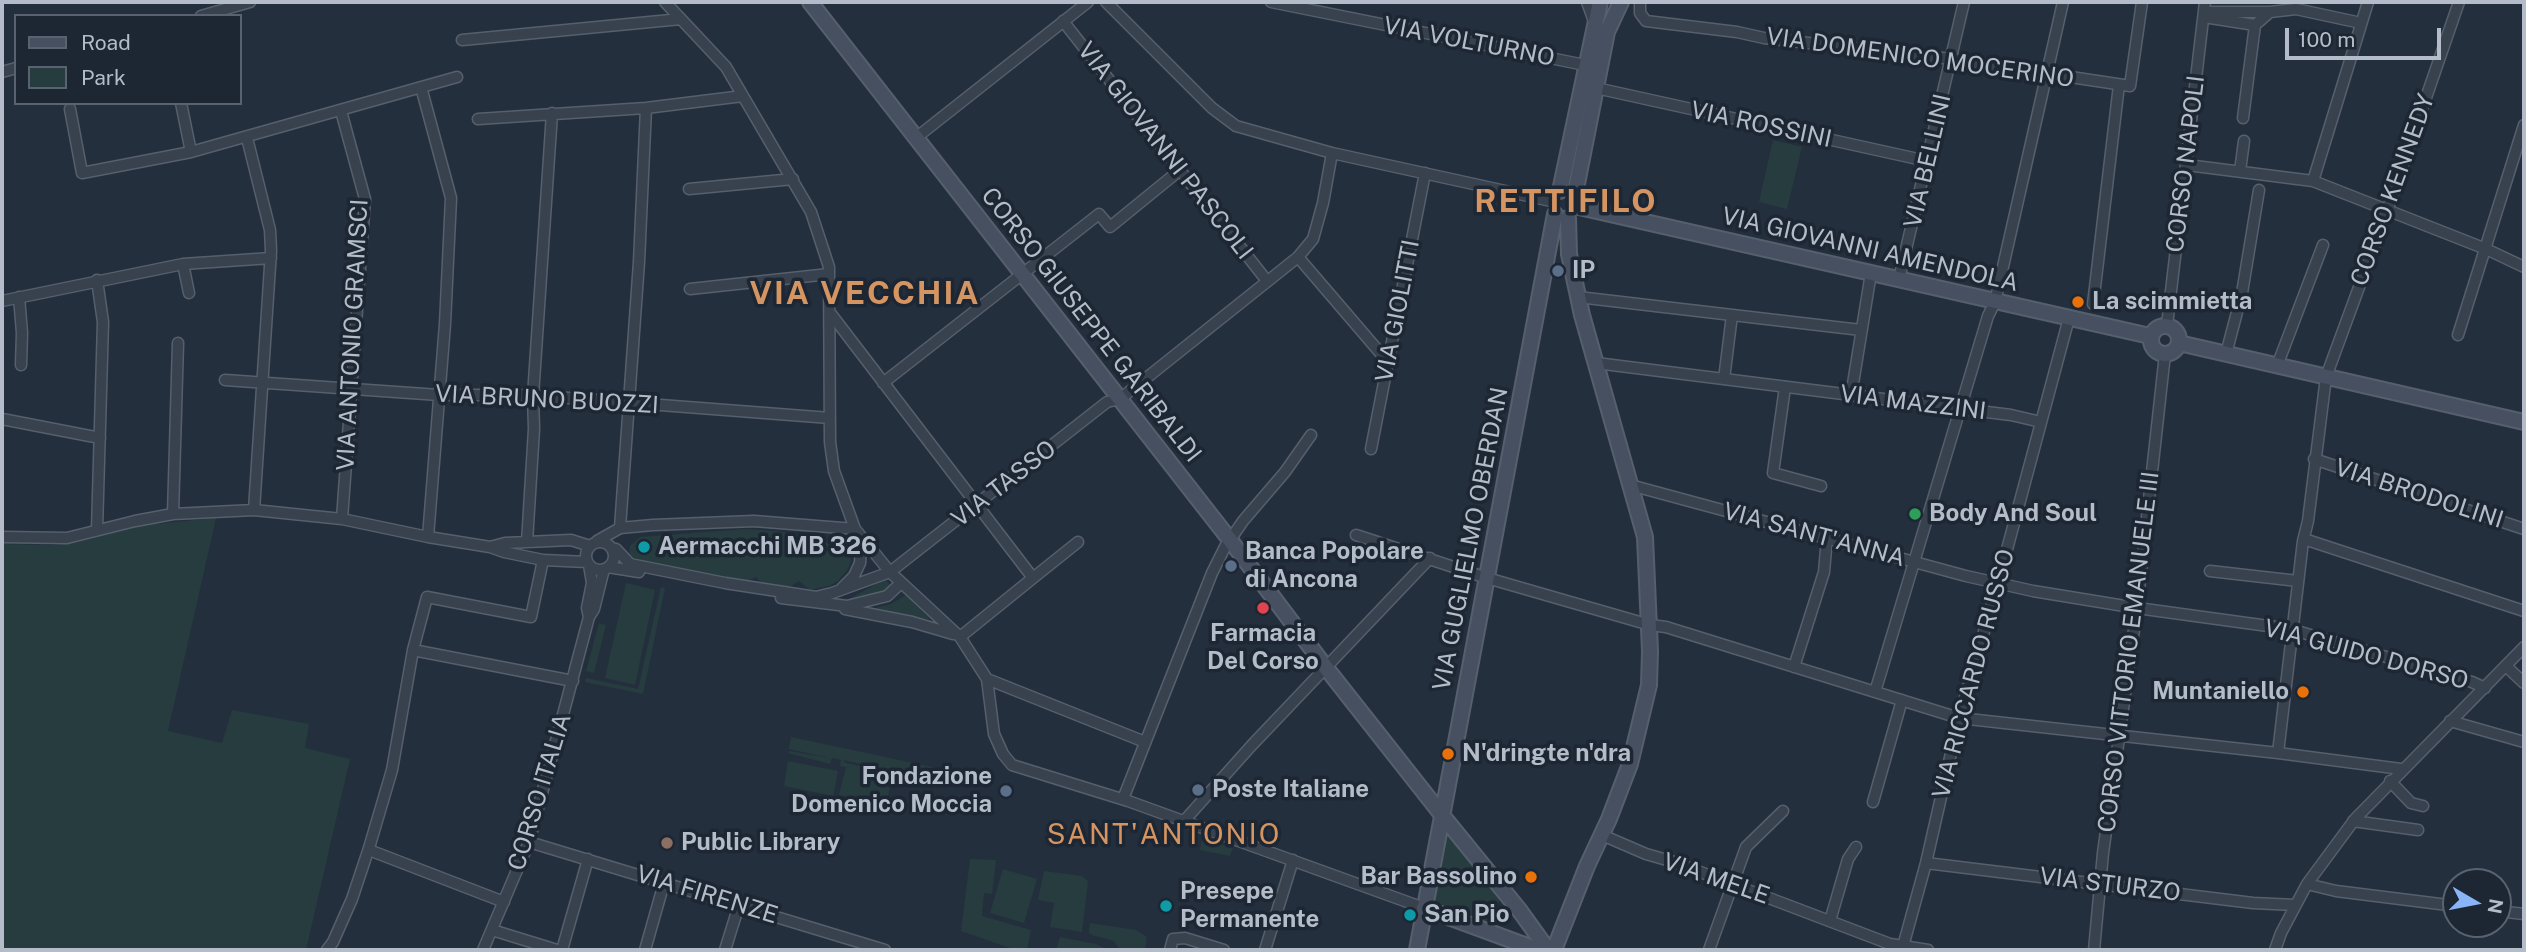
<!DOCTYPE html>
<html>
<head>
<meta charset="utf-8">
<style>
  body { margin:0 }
  #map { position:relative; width:2526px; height:952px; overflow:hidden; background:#242f3e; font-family:"Public Sans",sans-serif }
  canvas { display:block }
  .frame { position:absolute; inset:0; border:4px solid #b4bcc9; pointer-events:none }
  .legend { position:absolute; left:14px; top:14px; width:228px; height:91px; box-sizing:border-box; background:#1d2633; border:2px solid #59626f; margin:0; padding:9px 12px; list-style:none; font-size:21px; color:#b4bcc9 }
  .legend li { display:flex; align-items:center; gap:14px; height:35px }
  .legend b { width:35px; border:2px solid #59626f }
  .north { position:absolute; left:2442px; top:868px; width:70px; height:70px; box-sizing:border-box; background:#1d2633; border:2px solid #59626f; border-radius:50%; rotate:100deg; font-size:19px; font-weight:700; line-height:28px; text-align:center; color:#b4bcc9 }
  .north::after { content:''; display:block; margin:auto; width:24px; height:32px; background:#8ab4f8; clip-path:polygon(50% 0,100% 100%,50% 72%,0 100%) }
  .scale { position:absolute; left:2285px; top:28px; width:156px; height:32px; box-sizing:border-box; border:4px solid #b4bcc9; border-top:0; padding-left:9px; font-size:21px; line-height:24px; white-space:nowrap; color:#b4bcc9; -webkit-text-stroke:5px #1d2633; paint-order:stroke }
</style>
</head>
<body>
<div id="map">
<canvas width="2526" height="952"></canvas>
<div class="frame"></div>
<ul class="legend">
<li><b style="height:9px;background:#465061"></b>Road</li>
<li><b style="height:19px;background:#263c3f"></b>Park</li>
</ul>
<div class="north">N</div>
<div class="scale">100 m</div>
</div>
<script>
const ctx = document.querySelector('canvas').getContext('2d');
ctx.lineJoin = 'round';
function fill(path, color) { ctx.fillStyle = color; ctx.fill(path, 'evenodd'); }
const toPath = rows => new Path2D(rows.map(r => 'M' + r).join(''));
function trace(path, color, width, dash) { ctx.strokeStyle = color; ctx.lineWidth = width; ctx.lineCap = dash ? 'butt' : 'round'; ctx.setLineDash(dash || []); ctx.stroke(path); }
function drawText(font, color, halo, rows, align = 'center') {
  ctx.font = font + ' "Public Sans",sans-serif'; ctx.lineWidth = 7; ctx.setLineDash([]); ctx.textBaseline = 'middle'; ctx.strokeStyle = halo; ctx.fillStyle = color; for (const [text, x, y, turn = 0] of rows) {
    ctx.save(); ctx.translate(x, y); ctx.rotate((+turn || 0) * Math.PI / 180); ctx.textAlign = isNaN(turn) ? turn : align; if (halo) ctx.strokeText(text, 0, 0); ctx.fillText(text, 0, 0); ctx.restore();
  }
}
fill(toPath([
  [1773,140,1802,147,1787,209,1759,202],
  [216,518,168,731,222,743,232,710,309,724,305,748,350,759,306,950,2,950,2,544,53,545,78,542,136,526],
  [746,529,776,531,851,544,851,560,848,569,838,581,829,586,810,590,799,581,788,588,763,584,756,577,745,582,632,558,629,554,630,546,640,537],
  [885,579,890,585,888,590,851,601,849,599],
  [626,583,655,590,635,685,605,678],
  [661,587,665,588,643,694,585,682,586,678,638,689],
  [906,595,931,620,875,608,891,604],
  [599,623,606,625,594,673,586,671],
  [791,737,956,772,953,784,843,760,846,763,904,776,904,778,840,766,841,760,832,758,830,764,788,753,789,751,830,758,789,749],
  [788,761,838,771,833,796,784,786],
  [846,767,892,777,886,805,839,795],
  [1443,829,1501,896,1488,926,1430,904],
  [1202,838,1233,848,1230,856,1200,850],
  [970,859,996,860,992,894,984,893,982,916,1031,930,1027,950,1016,950,961,931],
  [1003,869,1037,879,1024,923,990,913],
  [1044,871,1082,876,1088,881,1082,932,1050,927,1054,903,1038,900],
  [1090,923,1136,930,1147,937,1145,950,1120,950,1114,941,1092,935,1089,933],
  [1060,937,1096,944,1109,950,1056,950]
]), '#263c3f');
const street = toPath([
  [665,2,726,67,811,212,829,267,830,442,834,471,855,529,890,572,960,637,987,679,994,734,1003,754,1012,765,1128,801,1424,908],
  [1106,2,1212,108,1236,126,1332,153,1551,201],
  [1271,2,1585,65],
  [1587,2,1595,24],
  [1640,2,1640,13,1646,21,1737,32,1764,38,1952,59,2130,86,2142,2],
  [2204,12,2270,12,2296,9,2361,23],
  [201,16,250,2],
  [2204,17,2255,25,2270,12],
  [1063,21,1267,281],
  [462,40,681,19],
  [2,72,16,68],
  [421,87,451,198,445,324,428,537],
  [1596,88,1927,161],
  [181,103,191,152],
  [70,109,82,173,191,152,457,77],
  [341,111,365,199,342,519],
  [2243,118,2255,25],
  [478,119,646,108,743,96],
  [917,137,1088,2],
  [247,138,270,230,271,251,254,510],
  [2187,165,2313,181,2486,249,2524,267],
  [2240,171,2244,141],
  [2313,181,2368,2],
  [689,189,793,179],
  [1298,257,1388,362],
  [183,264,189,293],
  [1899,279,1964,2],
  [97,280,103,322,97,530],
  [690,289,829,274],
  [19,297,22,333,21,365],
  [1578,297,1861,330],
  [2,301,183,264,271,258],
  [2093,304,2119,85],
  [831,314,1033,578,960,637],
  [2167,325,2205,2],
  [2458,335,2524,125],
  [2226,354,2242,293,2259,190],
  [1596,363,2011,415,2041,422],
  [2277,366,2323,245],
  [1724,379,1732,315],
  [225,380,439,395,530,395,830,418],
  [883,383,1099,214,1110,227,1180,170],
  [1785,387,1773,473,1821,486],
  [1851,396,1871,273],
  [2,419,100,438],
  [1371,449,1425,173],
  [2314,459,2524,529],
  [1630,485,1966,576,2033,591,2137,608,2290,629,2472,682,2485,688],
  [173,514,178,343],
  [620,528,639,262,646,108],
  [1356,535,1487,578,1650,625,1666,627,1959,718,2278,753,2401,769],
  [2,537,67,538,135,521,173,514,254,510,342,519,428,537,490,547,504,552,543,560,587,562],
  [2304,539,2524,611],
  [1230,540,1243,521,1285,472,1311,435],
  [597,541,620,528,653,525,754,521,855,529,861,548,860,563,854,576,842,588],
  '586 556a14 14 0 1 1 28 0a14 14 0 1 1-28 0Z',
  [527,542,534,429,533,396,552,113],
  [490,547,505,543,571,540,590,546],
  [612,548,616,549,630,564,725,583,816,597,828,594],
  [608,567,639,572],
  [2210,571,2298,581],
  [1033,578,1078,542],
  [824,596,890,572,1107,402,1120,399,1298,257,1313,239,1323,203,1332,153],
  [781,598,847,606,887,596,901,583],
  [845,609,912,622,953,634],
  [589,617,587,608,592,583,589,565],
  [413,650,573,681],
  [1794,667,1824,572,1827,538],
  [2507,667,2524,683],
  [987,679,1145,742],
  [1875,692,1988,316,1995,302,2063,2],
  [2450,721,2524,742],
  [2278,753,2303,541,2308,521,2326,377,2387,211,2459,2],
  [2390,781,2411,803,2423,806],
  [1123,799,1212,573,1229,539],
  [1873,802,1902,700],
  [1184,821,1252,745,1430,558],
  [2353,821,2418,830],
  [1602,835,1646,854,1674,862,1890,944,1928,950],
  [529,842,885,950],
  [369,850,504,902],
  [1926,863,2253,903,2295,905],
  [2307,884,2336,891,2456,906],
  [2498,911,2524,914],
  [1830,921,1848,859,1856,847],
  [492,930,557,950],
  [327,950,333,942,352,899,369,848,392,770,413,650,427,597,531,617,543,560],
  [483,950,529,842,589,617,594,609,604,569],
  [562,950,588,859],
  [645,950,664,883],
  [725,950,739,905],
  [1170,950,1173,939,1185,938,1224,950],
  [1265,950,1293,860],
  [1709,950,1746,847,1783,811],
  [1902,950,1926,863,1959,718,1998,583,2069,318],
  [2094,950,2103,853,2137,608,2165,354],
  [2275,950,2281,933,2307,884,2355,819,2524,647]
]);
const secondary = toPath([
  [810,2,1230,540,1327,669,1442,815,1520,911,1548,950],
  [1560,191,1600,2],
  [1575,194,1607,32,1621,2],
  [1579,207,2150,336],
  '2151 340a14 14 0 1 1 28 0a14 14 0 1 1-28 0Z',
  [2179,343,2524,422],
  [1424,908,1538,950],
  [1417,950,1555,214],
  [1554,950,1587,866,1609,819,1630,764,1649,685,1650,651,1645,537,1582,315,1569,254,1568,218]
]);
trace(street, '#565f6c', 13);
trace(secondary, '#565f6c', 18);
trace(street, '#38414e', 10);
trace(secondary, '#465061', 14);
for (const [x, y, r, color] of [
  [1558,271,7,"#5c6f8a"],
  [2078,302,7,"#e8710a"],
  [1915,514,7,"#2e9e5b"],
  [644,547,7,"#0f9aa8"],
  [1231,566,7,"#5c6f8a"],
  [1263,608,7,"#e0444e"],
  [2303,692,7,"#e8710a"],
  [1448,754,7,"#e8710a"],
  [1198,790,7,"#5c6f8a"],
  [1006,791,7,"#5c6f8a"],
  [667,843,7,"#8d6e63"],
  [1531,877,7,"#e8710a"],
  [1166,906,7,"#0f9aa8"],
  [1410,915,7,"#0f9aa8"]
]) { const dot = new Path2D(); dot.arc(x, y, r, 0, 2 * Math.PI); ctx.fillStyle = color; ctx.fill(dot); trace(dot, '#1d2633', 2.5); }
drawText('24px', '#b4bcc9', '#1d2633', [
  ["VIA VOLTURNO",1469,42,11],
  ["VIA DOMENICO MOCERINO",1920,58,8],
  ["VIA ROSSINI",1761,125,12],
  ["VIA GIOVANNI PASCOLI",1165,151,52],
  ["VIA BELLINI",1928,161,-77],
  ["CORSO NAPOLI",2186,164,-83],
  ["CORSO KENNEDY",2393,190,-70],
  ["VIA GIOVANNI AMENDOLA",1870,250,13],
  ["VIA GIOLITTI",1398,311,-79],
  ["CORSO GIUSEPPE GARIBALDI",1091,325,52],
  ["VIA ANTONIO GRAMSCI",353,335,-87],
  ["VIA BRUNO BUOZZI",547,400,3],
  ["VIA MAZZINI",1913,403,7],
  ["VIA TASSO",1004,484,-38],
  ["VIA BRODOLINI",2419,494,18],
  ["VIA SANT'ANNA",1814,535,15],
  ["VIA GUGLIELMO OBERDAN",1471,539,-79],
  ["CORSO VITTORIO EMANUELE III",2129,652,-83],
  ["VIA GUIDO DORSO",2366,655,15],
  ["VIA RICCARDO RUSSO",1974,674,-75],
  ["CORSO ITALIA",540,792,-73],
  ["VIA MELE",1716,879,19],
  ["VIA STURZO",2110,885,7],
  ["VIA FIRENZE",707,895,17]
]);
drawText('bold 24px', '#b4bcc9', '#1d2633', [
  ["IP",1572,271],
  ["La scimmietta",2092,302],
  ["Body And Soul",1929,514],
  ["Aermacchi MB 326",658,547],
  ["Banca Popolare",1245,552],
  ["di Ancona",1245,580],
  ["Farmacia",1263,634,"center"],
  ["Del Corso",1263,662,"center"],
  ["Muntaniello",2289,692,"right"],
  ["N'dringte n'dra",1462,754],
  ["Fondazione",992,777,"right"],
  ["Domenico Moccia",992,805,"right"],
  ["Poste Italiane",1212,790],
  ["Public Library",681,843],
  ["Bar Bassolino",1517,877,"right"],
  ["Presepe",1180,892],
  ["Permanente",1180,920],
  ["San Pio",1424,915]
], 'left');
ctx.letterSpacing = '2px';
drawText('28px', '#d59563', '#1d2633', [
  ["SANT'ANTONIO",1164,835]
]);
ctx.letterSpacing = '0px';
ctx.letterSpacing = '2px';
drawText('bold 32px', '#d59563', '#1d2633', [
  ["RETTIFILO",1566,202],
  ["VIA VECCHIA",865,294]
]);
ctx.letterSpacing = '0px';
</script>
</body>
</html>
